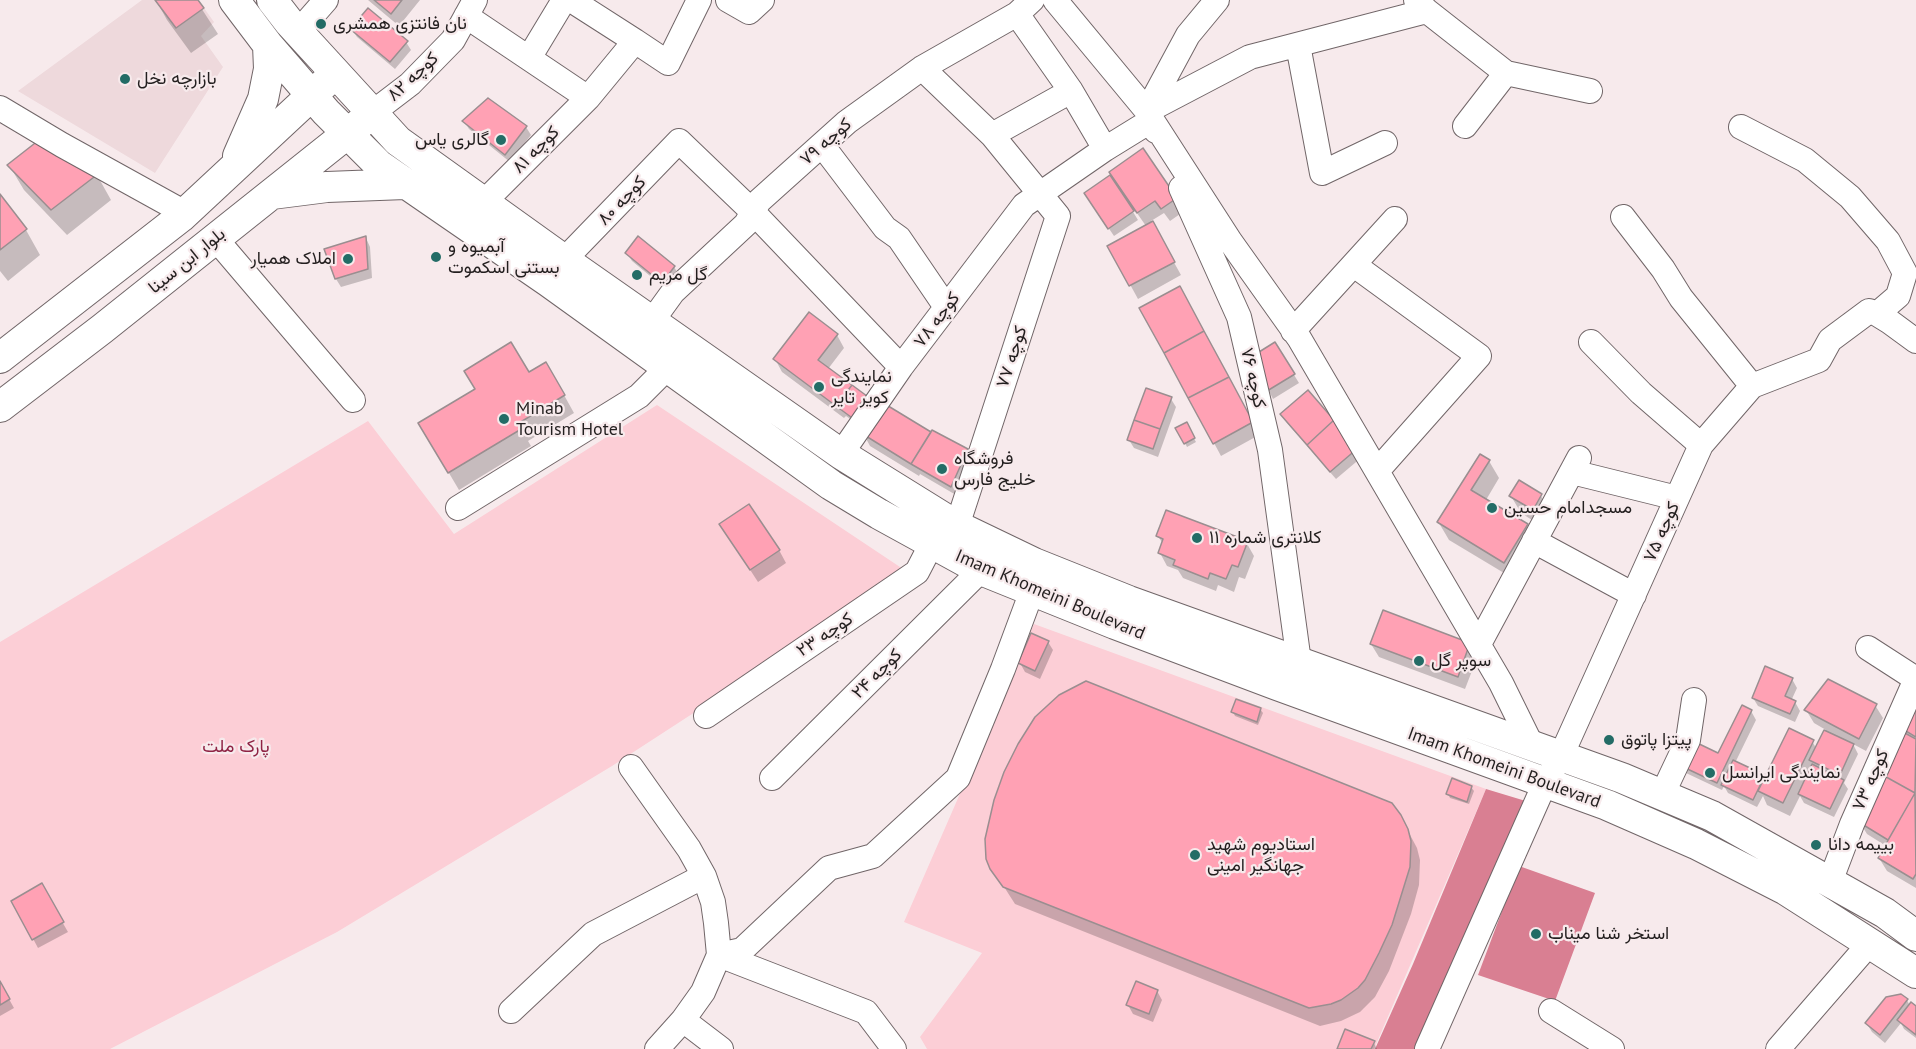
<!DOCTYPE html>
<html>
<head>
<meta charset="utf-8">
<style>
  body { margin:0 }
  canvas { display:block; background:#f7eaec }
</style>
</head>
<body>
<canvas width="1916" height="1049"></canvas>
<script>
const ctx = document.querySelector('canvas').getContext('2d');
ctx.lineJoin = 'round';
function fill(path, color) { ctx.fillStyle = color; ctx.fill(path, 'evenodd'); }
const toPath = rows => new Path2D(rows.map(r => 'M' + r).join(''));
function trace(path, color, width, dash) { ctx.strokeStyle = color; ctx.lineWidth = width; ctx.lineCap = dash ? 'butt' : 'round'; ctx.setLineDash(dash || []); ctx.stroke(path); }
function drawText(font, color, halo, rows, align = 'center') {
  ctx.font = font + ' "PT Sans",Vazirmatn,sans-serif'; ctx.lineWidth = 4.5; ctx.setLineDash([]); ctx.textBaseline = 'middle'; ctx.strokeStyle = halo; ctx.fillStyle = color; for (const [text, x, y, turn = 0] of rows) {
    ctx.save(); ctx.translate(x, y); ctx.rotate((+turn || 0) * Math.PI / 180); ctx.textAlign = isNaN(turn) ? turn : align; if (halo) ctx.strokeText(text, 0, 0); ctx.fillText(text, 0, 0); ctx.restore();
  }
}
fill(toPath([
  [142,0,155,0,176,28,204,8,214,22,201,36,223,67,155,173,18,91]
]), '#eed9dc');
fill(toPath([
  [657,405,909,573,612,766,337,932,110,1049,0,1049,0,642,368,421,454,534],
  [1034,624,1486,789,1374,1049,927,1049,920,1037,982,953,904,922]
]), '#fcced6');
fill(toPath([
  [1486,789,1529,802,1421,1049,1375,1049,1413,964],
  [1519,866,1595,893,1555,1001,1478,975]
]), '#d97f92');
fill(toPath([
  [156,0,196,0,218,34,191,53,167,20],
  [368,0,420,0,399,26],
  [352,29,406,42,411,50,395,69,357,37],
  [464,121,526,127,531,135,510,162,469,129],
  [1143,150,1183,212,1170,221,1164,213,1151,221,1181,275,1138,299,1109,246,1146,226,1132,206,1130,207,1138,220,1114,236,1091,202,1121,189,1111,172],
  [9,165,97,175,111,200,67,235,24,190],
  [0,197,26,230,40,255,8,281,0,271],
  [366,238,370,247,372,278,341,287,336,279,326,250],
  [627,253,674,267,679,275,667,290,632,261],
  [1179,288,1259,435,1221,456,1214,443],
  [837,335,844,348,828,369,861,427,846,416,844,418,782,372,775,359],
  [1275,344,1299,383,1273,399,1269,391,1261,353],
  [528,374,564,395,574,413,528,441,531,446,459,490,420,424],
  [1171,399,1176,407,1158,457,1134,448,1129,440],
  [1282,415,1362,457,1336,479,1287,423],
  [1186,424,1196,442,1187,447,1178,429],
  [863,433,967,451,972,459,956,495,920,474,919,476,870,446],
  [1489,461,1499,478,1486,500,1527,526,1537,543,1514,579,1449,540,1439,523],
  [1520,482,1541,496,1551,513,1543,527,1521,513,1511,496],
  [721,525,779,550,786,563,758,582],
  [1158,536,1246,542,1254,556,1245,579,1239,577,1234,592,1218,585,1216,591,1183,578,1178,570,1167,566,1160,553,1163,544],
  [1048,642,1053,650,1040,679,1025,672,1020,663],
  [1371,644,1469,645,1477,658,1465,689,1379,657],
  [1792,679,1797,688,1791,701,1795,702,1800,711,1795,722,1758,706,1753,698],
  [1875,705,1883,718,1866,751,1853,744,1858,754,1844,783,1848,789,1834,817,1804,803,1800,796,1790,816,1767,805,1763,796,1757,807,1728,793,1724,786,1722,790,1686,773,1681,765,1719,755,1751,711,1756,720,1735,763,1764,777,1765,780,1812,741,1816,748,1826,730,1814,723,1806,710],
  [1916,706,1916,888,1887,871,1879,858,1886,846,1867,834,1859,821,1907,736,1903,728],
  [1260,709,1263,713,1258,725,1235,716,1233,712],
  [1471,787,1474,791,1469,804,1450,798,1448,794],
  [1400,816,1417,848,1420,860,1419,885,1411,914,1389,971,1375,997,1360,1012,1341,1021,1320,1026,1015,904,992,868],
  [41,885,68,932,38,948,13,901],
  [0,983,14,1008,0,1016],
  [1157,991,1162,1000,1153,1022,1133,1014,1128,1005],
  [1901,995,1907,1000,1910,1006,1916,1008,1916,1038,1904,1029,1901,1023,1885,1043,1872,1032,1867,1024],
  [1374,1043,1377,1049,1338,1049]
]), '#0003');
const building = toPath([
  [155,0,198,0,204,8,176,28,155,0],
  [374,0,402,0,391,14,374,0],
  [368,8,408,41,390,62,350,29,368,8],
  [488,98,527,126,505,155,462,121,488,98],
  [39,140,98,174,51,210,7,165,39,140],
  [1143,148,1177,198,1161,209,1155,201,1137,213,1109,172,1143,148],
  [1110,175,1134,211,1108,229,1084,193,1110,175],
  [0,194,27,229,0,250,0,194],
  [1153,221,1175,262,1129,286,1107,246,1153,221],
  [366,236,368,269,335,279,324,249,366,236],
  [638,236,675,266,662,283,625,253,638,236],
  [1180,286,1204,331,1164,353,1139,308,1180,286],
  [809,312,838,334,818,360,852,385,836,406,773,359,809,312],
  [1204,331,1229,377,1188,398,1164,353,1204,331],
  [511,342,529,372,546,362,565,395,519,423,523,428,448,473,418,423,475,389,464,371,511,342],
  [1275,342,1295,374,1267,391,1259,352,1275,342],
  [1229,377,1253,422,1213,444,1188,398,1229,377],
  [852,385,871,399,855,420,836,406,852,385],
  [1146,388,1172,397,1160,429,1134,420,1146,388],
  [1308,390,1334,420,1307,445,1280,414,1308,390],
  [880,401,931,432,911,464,861,433,880,401],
  [1134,420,1160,429,1153,449,1127,440,1134,420],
  [1334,420,1358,448,1330,472,1307,445,1334,420],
  [1187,422,1195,438,1184,444,1175,428,1187,422],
  [932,430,968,449,951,487,911,464,932,430],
  [1480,454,1490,460,1471,490,1528,524,1504,563,1437,522,1480,454],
  [1519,480,1542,494,1533,510,1509,496,1519,480],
  [749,504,780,550,750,570,719,524,749,504],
  [1166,510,1248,541,1238,567,1232,565,1226,579,1210,573,1208,579,1173,565,1175,560,1158,553,1163,539,1156,536,1166,510],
  [1383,610,1470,643,1458,677,1370,644,1383,610],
  [1031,633,1049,641,1035,671,1018,663,1031,633],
  [1765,666,1793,678,1785,696,1796,701,1790,714,1752,698,1765,666],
  [1828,679,1877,704,1859,739,1804,710,1828,679],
  [1086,681,1392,803,1401,815,1408,829,1411,841,1410,867,1392,925,1379,953,1365,980,1358,988,1341,1000,1331,1004,1309,1008,1003,887,990,869,986,859,985,839,994,800,1004,772,1018,744,1035,717,1059,695,1086,681],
  [1236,699,1261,708,1257,722,1231,712,1236,699],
  [1916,703,1916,737,1901,728,1916,703],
  [1742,705,1752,710,1717,783,1679,765,1691,740,1718,753,1742,705],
  [1789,728,1814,740,1783,803,1758,791,1789,728],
  [1824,730,1854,744,1840,775,1809,760,1824,730],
  [1903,732,1916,739,1915,793,1879,773,1903,732],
  [1733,760,1765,775,1753,800,1721,785,1733,760],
  [1812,764,1844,780,1830,809,1798,794,1812,764],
  [1879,773,1915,793,1888,840,1857,821,1879,773],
  [1452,778,1472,786,1467,802,1446,794,1452,778],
  [1915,793,1916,874,1913,879,1878,858,1915,793],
  [42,883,64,922,32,940,11,901,42,883],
  [0,981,10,999,0,1005,0,981],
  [1136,981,1158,990,1149,1014,1126,1005,1136,981],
  [1901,994,1908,999,1880,1035,1865,1023,1886,997,1901,994],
  [1911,1002,1916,1006,1916,1035,1897,1020,1911,1002],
  [1345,1029,1375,1041,1371,1049,1337,1049,1345,1029]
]);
fill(building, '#ffa1b4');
trace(building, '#9a8e90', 1.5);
const minor = toPath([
  [728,0,749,12,762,0],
  [1055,0,1147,111,1250,57,1427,11,1416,0],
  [1427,11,1506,73,1590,91],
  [1017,14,1071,91,1105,149],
  [466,16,588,98],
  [298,32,326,0],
  [635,41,668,63,699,0],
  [1298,45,1322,173,1385,143],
  [529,58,564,0],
  [922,68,992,135,1058,216,957,526],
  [0,108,62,145,185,213],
  [372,113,410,84,453,40,475,0],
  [1465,126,1506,73],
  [1741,127,1805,160,1850,197,1888,241,1905,273,1898,296,1877,314,1890,322,1916,341],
  [1156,131,1147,111,1188,35,1217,0],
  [992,135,1071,91],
  [822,145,885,228,899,238,946,307],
  [1181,188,1239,317,1270,450,1299,662],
  [484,202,588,98,635,41,571,0],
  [1623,217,1663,269,1681,298,1752,386],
  [215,238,353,400],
  [564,260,679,141,753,212,901,367],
  [1354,265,1479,356,1377,471],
  [652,321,673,292,746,224,759,201,847,122,922,68,1017,14,1032,0],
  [1293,331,1395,219],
  [1701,445,1752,386,1819,360,1830,340,1869,311,1877,314],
  [841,454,901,367,1024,205,1105,149,1152,120,1230,241,1299,338,1501,683,1532,746],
  [1572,472,1677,498],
  [458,508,639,396,668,367],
  [1534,541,1634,595],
  [1479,644,1579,458],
  [1868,648,1916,679],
  [706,716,917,572,932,543],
  [631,767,689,849,704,876,713,902,716,923,719,955,703,992,683,1020,657,1049],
  [772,778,981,570],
  [1662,795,1688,740,1694,700],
  [1830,882,1852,824,1916,679],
  [719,955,742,950,829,868,873,856,958,778,1003,669,1032,591],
  [719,955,866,1012,894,1049],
  [511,1011,593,934,704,876],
  [1551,1011,1612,1049],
  [683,1020,721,1049],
  [1427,1049,1545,783,1561,756,1701,445,1641,393,1591,342],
  [1778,1049,1870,943]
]);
const major = toPath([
  [234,0,268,45,326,112,379,165,549,282,831,485,879,514,981,570,1115,624,1277,685,1607,805,1696,844,1786,890,1916,973],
  [272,0,289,22,398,141,564,260,841,454,957,526,1034,563,1129,601,1622,778,1712,816,1885,913,1916,936],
  [238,156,263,99,269,69,268,45],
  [272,194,327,187,405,184],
  [0,358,181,217,326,82],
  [0,407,102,329,363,121]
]);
trace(minor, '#716668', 26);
trace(major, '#716668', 32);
trace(minor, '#fff', 24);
trace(major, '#fff', 30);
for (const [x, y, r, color] of [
  [321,24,6,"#236c66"],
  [125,79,6,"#236c66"],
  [501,140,6,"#236c66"],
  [436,257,6,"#236c66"],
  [348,259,6,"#236c66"],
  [637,275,6,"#236c66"],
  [819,387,6,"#236c66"],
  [504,419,6,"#236c66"],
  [942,469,6,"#236c66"],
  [1492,508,6,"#236c66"],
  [1197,538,6,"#236c66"],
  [1419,661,6,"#236c66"],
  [1609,740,6,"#236c66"],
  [1710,773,6,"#236c66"],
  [1816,845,6,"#236c66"],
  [1195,855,6,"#236c66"],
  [1536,934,6,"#236c66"]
]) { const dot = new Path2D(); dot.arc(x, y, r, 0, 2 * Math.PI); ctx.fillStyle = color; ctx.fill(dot); trace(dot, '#f7eaec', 2); }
drawText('18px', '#231f1f', '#f7eaec', [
  ["نان فانتزی همشری",333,24],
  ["بازارچه نخل",137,79],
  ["گالری یاس",489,140,"right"],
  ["آبمیوه و",448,247],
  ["بستنی اسکموت",448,268],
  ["املاک همیار",336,259,"right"],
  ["گل مریم",649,275],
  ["نمایندگی",831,377],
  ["کویر تایر",831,398],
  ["Minab",516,409],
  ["Tourism Hotel",516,430],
  ["فروشگاه",954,459],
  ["خلیج فارس",954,480],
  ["مسجدامام حسین",1504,508],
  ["کلانتری شماره ۱۱",1209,538],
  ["سوپر گل",1431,661],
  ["پیتزا پاتوق",1621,740],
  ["نمایندگی ایرانسل",1722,773],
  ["استادیوم شهید",1207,845],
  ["جهانگیر امینی",1207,866],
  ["بییمه دانا",1828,845],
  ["استخر شنا میناب",1548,934]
], 'left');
drawText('18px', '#231f1f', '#f7eaec', [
  ["کوچه ۸۲",413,77,-43],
  ["کوچه ۷۹",826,142,-41],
  ["کوچه ۸۱",536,150,-45],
  ["کوچه ۸۰",622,201,-46],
  ["بلوار ابن سینا",187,261,-39],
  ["کوچه ۷۸",937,320,-53],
  ["کوچه ۷۷",1012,357,-72],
  ["کوچه ۷۶",1253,378,77],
  ["کوچه ۷۵",1662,532,-66],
  ["Imam Khomeini Boulevard",1050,595,23],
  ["کوچه ۲۳",825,635,-34],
  ["کوچه ۲۴",877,674,-45],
  ["Imam Khomeini Boulevard",1504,768,20],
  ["کوچه ۷۳",1871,780,-66]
]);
drawText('18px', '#8f2445', '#f7eaec', [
  ["پارک ملت",236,747]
]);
</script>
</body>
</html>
